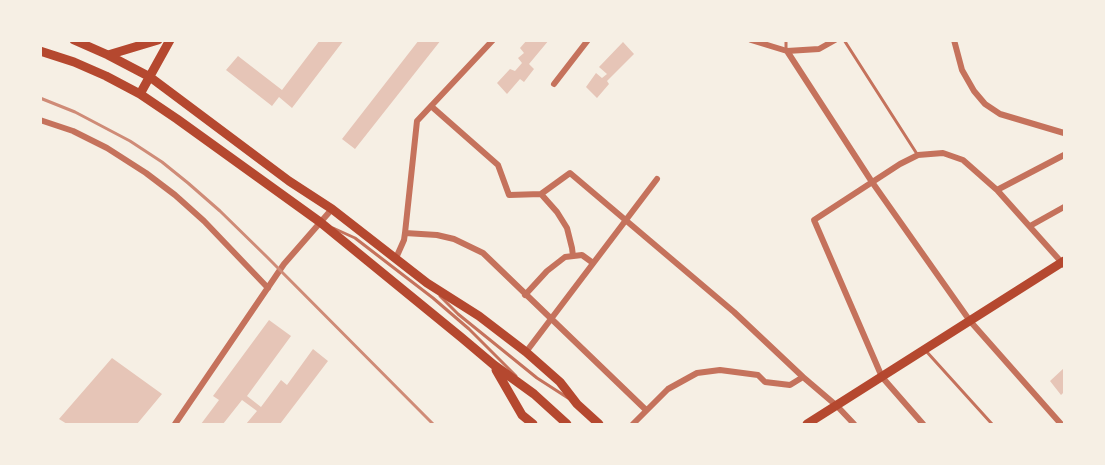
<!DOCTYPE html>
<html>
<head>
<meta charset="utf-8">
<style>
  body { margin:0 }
  #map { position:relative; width:1105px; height:465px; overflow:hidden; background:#f6efe4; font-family:Ubuntu,sans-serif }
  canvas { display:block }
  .frame { position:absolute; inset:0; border:42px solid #f6efe4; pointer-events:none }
</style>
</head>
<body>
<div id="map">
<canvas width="1105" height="465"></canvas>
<div class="frame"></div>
</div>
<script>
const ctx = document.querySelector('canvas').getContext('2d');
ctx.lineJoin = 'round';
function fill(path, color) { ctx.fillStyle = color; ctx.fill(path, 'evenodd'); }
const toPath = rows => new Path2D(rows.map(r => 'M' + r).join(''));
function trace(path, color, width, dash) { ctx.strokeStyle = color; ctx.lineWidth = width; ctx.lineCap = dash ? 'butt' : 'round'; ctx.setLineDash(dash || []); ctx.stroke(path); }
fill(toPath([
  [320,40,344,40,292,108,279,97,272,106,226,70,238,56,282,90],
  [419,40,441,40,355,149,342,139],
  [527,40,549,40,529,64,534,69,524,82,520,79,507,94,497,83,510,69,515,71,522,63,518,58,524,53,520,48],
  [623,42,634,54,607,81,609,84,597,98,586,87,596,73,602,78,607,74,599,67],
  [269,320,291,336,247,396,261,407,281,380,287,385,313,349,328,361,280,424,246,424,257,411,242,400,223,424,201,424,219,400,213,396],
  [112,358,162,394,137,424,67,424,59,419],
  [1064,368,1064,392,1061,395,1050,381]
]), '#e6c5b7');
trace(toPath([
  [786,40,786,49],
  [844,40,917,154],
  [333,228,355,238,433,298,469,329,516,376],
  [440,296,458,314,537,378,568,398],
  [926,351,992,424]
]), '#c5725c', 3);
trace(toPath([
  [751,40,787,51,819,49,835,40],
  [954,40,962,70,974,91,985,104,1000,114,1064,133],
  [787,51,872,182,970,321,1061,424],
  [554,84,588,40],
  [431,106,498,165,509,195,541,194,570,173,734,312,803,377,837,406,854,424],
  [40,120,73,131,107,148,146,173,175,195,204,221,268,288],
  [997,190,1064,155],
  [541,194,557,212,567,228,572,248,573,256],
  [1030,226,1064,207],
  [405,233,437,235,454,239,483,253,646,410],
  [396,258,404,240,405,233,417,121,493,40],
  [525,295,547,271,565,257,582,255,593,263],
  [526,352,657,179],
  [175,424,284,264,332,209],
  [633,424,668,389,697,373,720,370,758,375,765,382,790,385,803,377],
  [923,424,882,377,814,220,900,164,918,155,943,153,963,160,997,190,1064,265]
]), '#c5725c', 6);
trace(toPath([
  [74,40,108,55,150,77,289,181,332,209,427,283,479,316,526,352,560,382,577,404,599,424],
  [40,51,74,62,106,76,140,94,177,119,320,222,462,338,494,365,534,394,567,424],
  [108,55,158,40],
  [140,94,170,40],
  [496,370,522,415,533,424],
  [807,424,1064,261]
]), '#b5482f', 9);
trace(toPath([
  [40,98,75,112,130,141,162,162,188,183,220,211,267,257,433,424]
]), '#cf8b77', 3);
</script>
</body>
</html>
